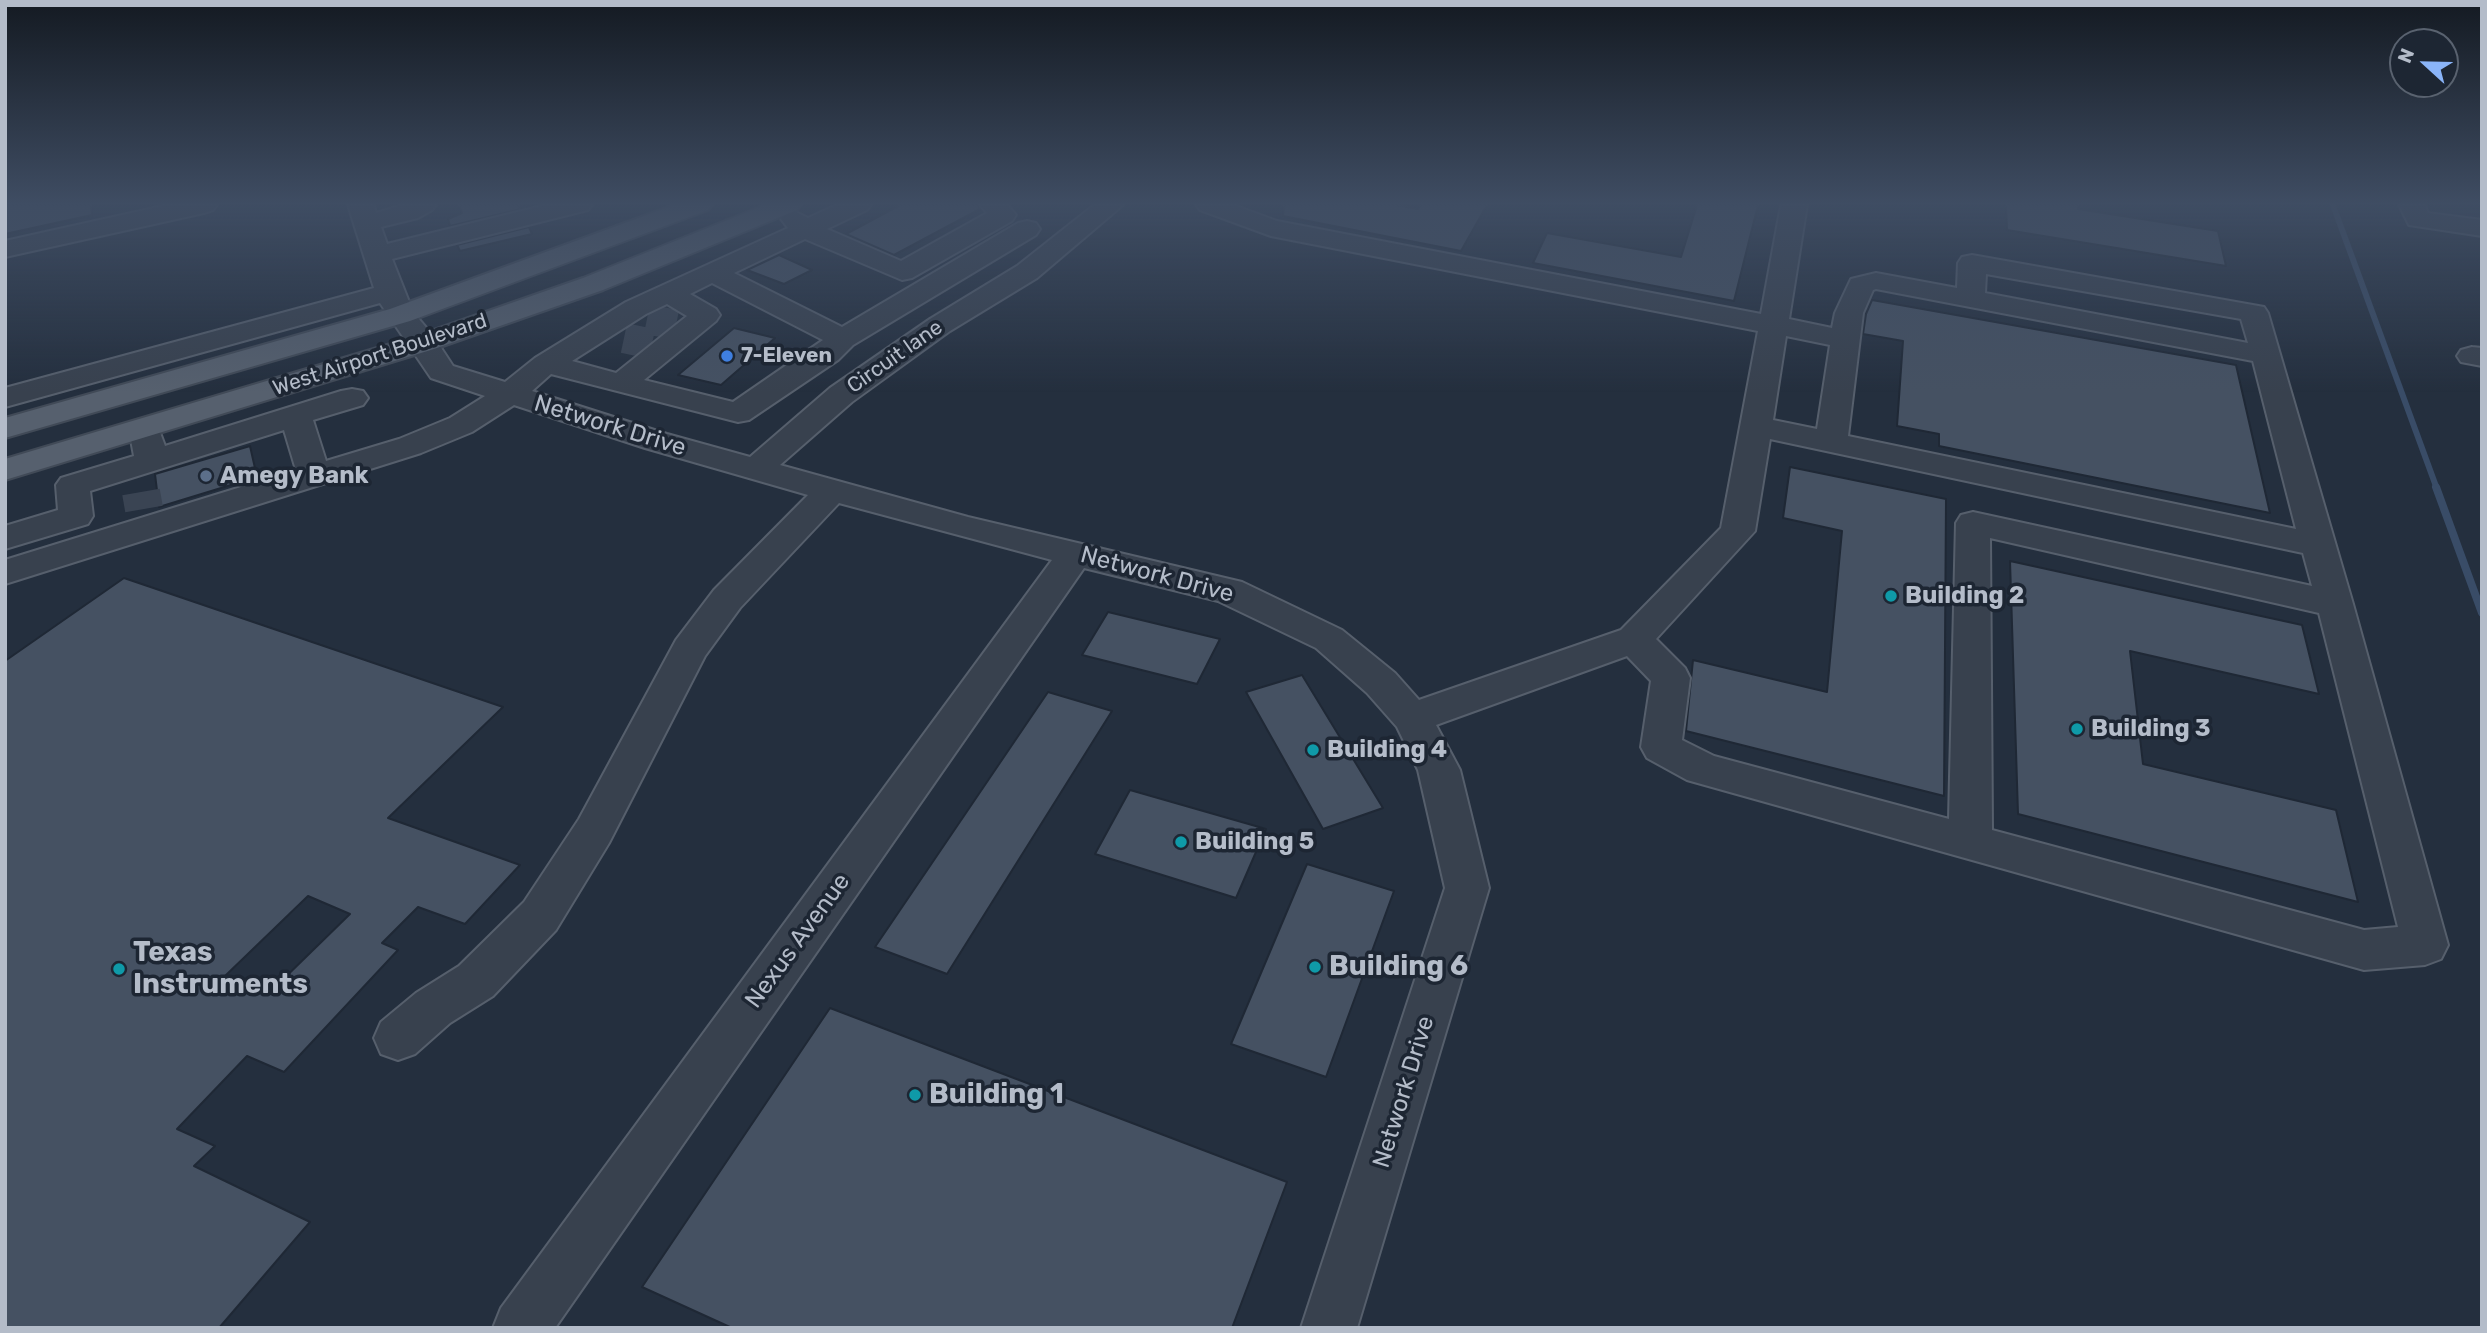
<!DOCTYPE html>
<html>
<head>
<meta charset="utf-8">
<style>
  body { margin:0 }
  #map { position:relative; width:2487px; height:1333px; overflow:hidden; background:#242f3e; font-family:Rubik,sans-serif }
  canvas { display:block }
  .frame { position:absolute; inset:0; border:7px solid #b4bcc9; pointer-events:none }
  .north { position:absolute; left:2389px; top:28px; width:70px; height:70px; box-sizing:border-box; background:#1d2633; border:2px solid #59626f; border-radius:50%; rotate:292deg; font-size:19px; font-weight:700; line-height:28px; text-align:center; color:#b4bcc9 }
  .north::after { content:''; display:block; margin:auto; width:24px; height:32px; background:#8ab4f8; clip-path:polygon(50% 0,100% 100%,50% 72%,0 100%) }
</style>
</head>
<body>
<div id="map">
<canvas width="2487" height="1333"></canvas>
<div class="frame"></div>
<div class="north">N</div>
</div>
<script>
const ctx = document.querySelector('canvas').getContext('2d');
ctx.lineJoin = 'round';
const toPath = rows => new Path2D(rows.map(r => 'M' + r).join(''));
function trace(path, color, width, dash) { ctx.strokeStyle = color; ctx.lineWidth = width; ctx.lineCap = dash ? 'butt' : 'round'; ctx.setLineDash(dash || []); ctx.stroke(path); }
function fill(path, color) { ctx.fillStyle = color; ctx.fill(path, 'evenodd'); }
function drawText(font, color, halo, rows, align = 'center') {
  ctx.font = font + ' Rubik,sans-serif'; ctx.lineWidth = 7; ctx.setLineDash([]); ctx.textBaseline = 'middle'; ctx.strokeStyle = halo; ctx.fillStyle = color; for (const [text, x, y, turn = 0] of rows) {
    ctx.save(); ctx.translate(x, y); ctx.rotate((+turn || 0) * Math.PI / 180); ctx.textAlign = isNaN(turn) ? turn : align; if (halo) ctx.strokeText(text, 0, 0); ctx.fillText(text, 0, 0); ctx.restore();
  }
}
trace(toPath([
  [2333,205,2437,489]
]), '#394c67', 6);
trace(toPath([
  [2436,487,2482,613]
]), '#394c67', 8);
const building = toPath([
  [5,205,91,205,92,215,5,234,5,205],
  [459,205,519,205,521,209,450,226,448,219,462,213,459,205],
  [900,205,978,205,980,209,894,255,846,234,900,205],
  [1284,205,1395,205,1418,209,1421,205,1487,205,1461,251,1283,216,1284,205],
  [1697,205,1758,205,1734,301,1533,263,1547,233,1681,257,1697,205],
  [2006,205,2078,205,2078,209,2218,231,2226,266,2007,230,2006,205],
  [529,227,532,234,460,251,457,245,529,227],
  [779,255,812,270,784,284,747,270,779,255],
  [1872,300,2236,365,2270,513,1939,446,1939,434,1897,426,1903,341,1863,334,1866,314,1872,300],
  [734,328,775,338,721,385,678,375,734,328],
  [250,446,257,477,159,507,155,474,250,446],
  [1790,467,1946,499,1944,796,1686,731,1693,660,1827,692,1842,531,1783,518,1790,467],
  [2010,561,2302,625,2319,694,2130,651,2143,764,2336,810,2358,902,2018,814,2010,561],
  [124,578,503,707,388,818,520,865,465,924,418,907,382,943,398,950,284,1072,247,1056,177,1129,215,1146,194,1166,310,1222,219,1328,5,1328,5,661,124,578],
  [308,896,350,914,267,995,225,976,308,896],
  [1108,612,1220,639,1197,684,1082,655,1108,612],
  [1302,675,1383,808,1323,829,1246,692,1302,675],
  [1048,692,1112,711,947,974,875,947,1048,692],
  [1130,790,1266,829,1236,898,1095,854,1130,790],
  [1307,864,1394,891,1326,1077,1231,1044,1307,864],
  [830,1008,1287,1182,1232,1328,732,1328,642,1287,830,1008]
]);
fill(building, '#455162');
trace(building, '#1f2835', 2);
trace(toPath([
  [647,319,676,325],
  [624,338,652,344]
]), '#3a4453', 30, [30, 15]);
trace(toPath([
  [141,492,144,509]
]), '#3a4453', 38, [38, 19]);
const minor = toPath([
  [167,205,217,205,213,210,204,213,5,257,5,241,167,205],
  [348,205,374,205,376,213,402,205,436,205,432,210,418,218,381,227,387,244,546,205,592,205,588,210,392,259,413,312,434,337,453,366,505,382,535,358,626,302,788,228,781,219,785,213,794,211,808,218,836,205,871,205,867,210,827,229,901,261,987,213,980,205,1008,205,1016,215,1012,221,912,278,902,280,805,239,734,273,842,327,1018,223,1027,221,1036,223,1040,229,1036,235,853,345,838,360,749,420,738,422,551,374,532,391,667,434,750,457,830,388,930,319,1017,266,1094,205,1123,205,1037,278,950,331,852,402,780,465,968,517,1242,582,1342,630,1395,673,1419,700,1621,630,1721,528,1758,331,1271,236,1200,210,1196,205,1234,205,1277,221,1761,314,1781,205,1807,205,1789,319,1832,328,1835,313,1851,279,1876,273,1957,288,1958,263,1962,257,1972,255,2264,307,2268,313,2353,604,2448,945,2441,959,2425,965,2364,970,1687,780,1647,758,1641,747,1651,681,1627,656,1436,725,1460,770,1489,888,1357,1328,1301,1328,1445,888,1418,770,1397,727,1367,693,1316,648,1218,601,1084,568,555,1328,493,1328,501,1308,1052,560,839,503,740,608,705,656,609,843,556,930,493,996,450,1023,415,1054,398,1060,381,1054,374,1038,381,1022,416,993,459,966,524,902,579,819,676,640,714,590,808,495,645,448,514,405,472,432,421,453,5,584,5,560,296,470,284,430,90,491,93,516,88,524,5,549,5,526,58,510,56,485,61,478,134,456,129,429,134,422,145,419,156,422,165,446,341,391,352,389,363,391,368,398,363,405,313,420,326,461,399,439,450,418,485,396,431,378,380,303,5,407,5,388,374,288,348,205],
  [1986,274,2241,319,2248,343,1985,293,1986,274],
  [712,283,823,340,733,402,644,380,716,321,720,315,716,309,690,294,712,283],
  [1876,289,2253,361,2296,529,1848,436,1863,313,1873,290,1876,289],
  [667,304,687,316,616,373,572,361,646,314,667,304],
  [1786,336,1830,345,1817,429,1773,420,1786,336],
  [1770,439,2303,553,2312,586,1973,512,1961,515,1956,523,1949,819,1714,756,1682,740,1690,678,1685,668,1656,639,1755,531,1770,439],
  [1990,538,2319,613,2398,927,2364,930,1992,830,1990,538],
  [2399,205,2425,205,2428,213,2482,220,2482,236,2409,225,2399,205],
  [2472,347,2482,348,2482,366,2461,362,2457,356,2461,350,2472,347]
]);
const major = toPath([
  [674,205,712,205,708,210,410,321,5,438,5,418,390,309,674,205],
  [765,205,801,205,797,210,603,290,434,349,5,480,5,459,414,337,583,278,765,205]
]);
trace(minor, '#565f6c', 4);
trace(major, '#414a57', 4);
fill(minor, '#38414e');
fill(major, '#56606e');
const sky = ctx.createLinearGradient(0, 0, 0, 392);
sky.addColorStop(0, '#141a22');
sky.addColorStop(0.52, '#3f4d63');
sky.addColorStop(1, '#3f4d6300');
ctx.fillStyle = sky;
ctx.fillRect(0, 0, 2487, 392);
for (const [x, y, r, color] of [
  [727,356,7,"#3f7fe0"],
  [206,476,7,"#5c6f8a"],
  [1891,596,7,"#0f9aa8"],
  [2077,729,7,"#0f9aa8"],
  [1313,750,7,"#0f9aa8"],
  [1181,842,7,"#0f9aa8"],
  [1315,967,7,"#0f9aa8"],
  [119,969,7,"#0f9aa8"],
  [915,1095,7,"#0f9aa8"]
]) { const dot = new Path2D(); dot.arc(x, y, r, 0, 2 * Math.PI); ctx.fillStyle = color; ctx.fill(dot); trace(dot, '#1d2633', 2.5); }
drawText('21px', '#b4bcc9', '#1d2633', [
  ["West Airport Boulevard",380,355,-18],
  ["Circuit lane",895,357,-35]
]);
drawText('bold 21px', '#b4bcc9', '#1d2633', [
  ["7-Eleven",741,356]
], 'left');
drawText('24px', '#b4bcc9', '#1d2633', [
  ["Network Drive",610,426,17],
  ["Network Drive",1157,575,15],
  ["Nexus Avenue",798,941,-54],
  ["Network Drive",1404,1092,-73]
]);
drawText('bold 24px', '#b4bcc9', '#1d2633', [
  ["Amegy Bank",220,476],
  ["Building 2",1905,596],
  ["Building 3",2091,729],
  ["Building 4",1327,750],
  ["Building 5",1195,842]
], 'left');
drawText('bold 28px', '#b4bcc9', '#1d2633', [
  ["Texas",133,953],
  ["Instruments",133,985],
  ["Building 6",1329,967],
  ["Building 1",929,1095]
], 'left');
</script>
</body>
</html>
